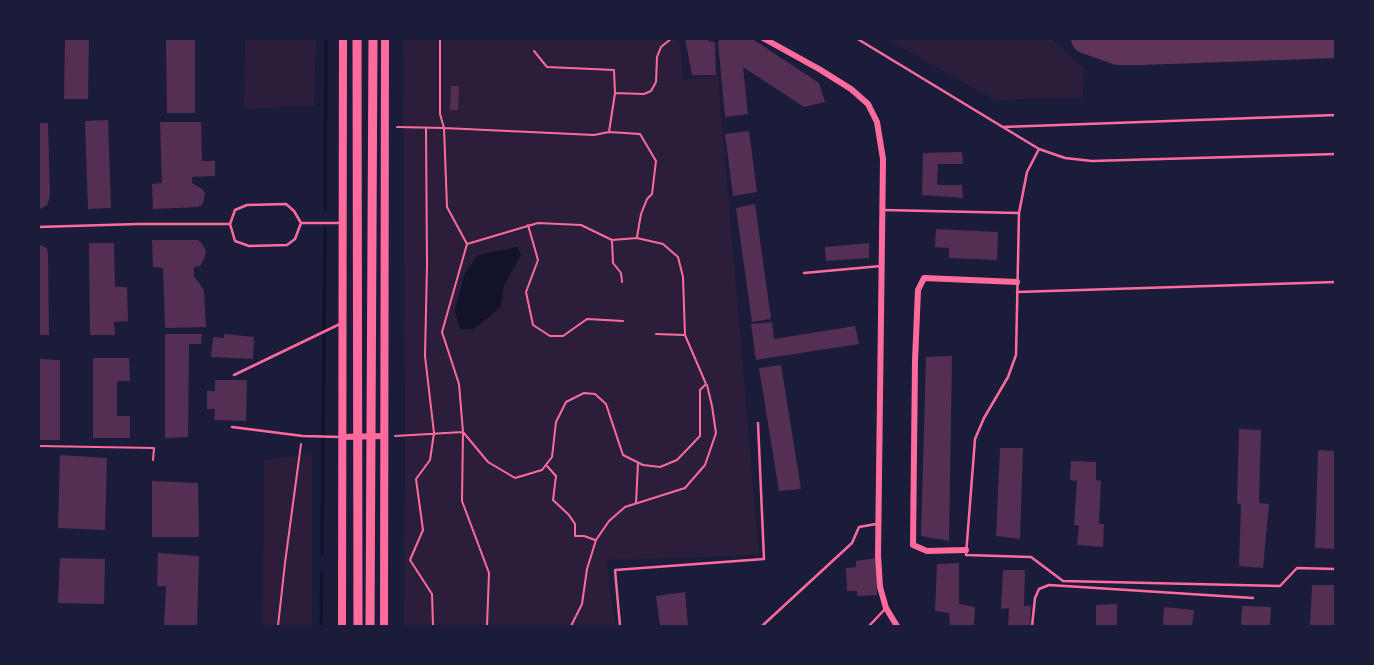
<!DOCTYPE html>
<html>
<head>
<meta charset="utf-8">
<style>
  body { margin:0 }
  #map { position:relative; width:1374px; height:665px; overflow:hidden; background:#1b1b3a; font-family:"Public Sans",sans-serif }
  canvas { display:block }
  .frame { position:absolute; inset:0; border:40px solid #1b1b3a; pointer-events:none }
</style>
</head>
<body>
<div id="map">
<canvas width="1374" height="665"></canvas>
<div class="frame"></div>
</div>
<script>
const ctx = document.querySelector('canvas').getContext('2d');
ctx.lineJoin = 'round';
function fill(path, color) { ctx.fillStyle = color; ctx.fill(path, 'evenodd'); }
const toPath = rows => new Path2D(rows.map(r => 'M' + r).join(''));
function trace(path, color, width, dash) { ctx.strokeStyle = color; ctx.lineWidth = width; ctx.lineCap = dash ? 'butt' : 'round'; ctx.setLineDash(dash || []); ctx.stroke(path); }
fill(toPath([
  [245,39,316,39,314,106,244,109],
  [403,39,679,39,681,51,683,80,718,76,759,555,607,560,615,626,404,626,405,441],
  [886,39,1052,39,1084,68,1083,98,995,100],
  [312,454,312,626,263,626,264,460]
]), '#2a1e3b');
fill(toPath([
  [517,247,521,255,504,285,501,306,493,314,473,329,460,329,455,311,464,275,478,255]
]), '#12122b');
trace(toPath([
  [325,209,326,38],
  [322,554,325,228],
  [321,626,322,573]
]), '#12122b', 3.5);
trace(toPath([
  [1087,38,1118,49,1142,49,1336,42]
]), '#603358', 32);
fill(toPath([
  [65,38,89,38,88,99,64,99],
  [166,38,195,38,195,113,167,113],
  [685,38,708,38,708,41,715,42,716,75,692,75],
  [720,38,751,38,819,83,825,102,804,107,743,67,748,114,725,117,718,42],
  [451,86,459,86,458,110,450,110],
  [108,120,111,208,88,209,85,121],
  [160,122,201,122,202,161,215,161,215,176,192,177,192,183,202,189,205,193,203,204,198,207,153,209,152,184,162,183],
  [38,123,48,123,50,196,47,205,38,210],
  [749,131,757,192,733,196,725,134],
  [962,152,963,164,938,164,937,185,962,185,963,198,922,195,923,153],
  [755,204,771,319,752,322,736,208],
  [936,229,998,232,997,260,949,258,949,248,935,247],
  [152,240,198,240,202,244,206,251,204,259,200,266,194,267,194,276,204,290,206,327,165,328,163,268,153,267],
  [89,243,114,243,115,287,127,287,128,321,114,322,115,335,90,335],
  [869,243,869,258,826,261,825,247],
  [38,244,47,248,48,254,49,335,38,335],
  [772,322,774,339,855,326,859,344,756,360,751,324],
  [165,334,202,334,201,344,189,344,188,437,165,438],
  [224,334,254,337,253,359,211,357,213,337,224,338],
  [952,356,949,541,921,536,926,357],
  [93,358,129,358,130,381,117,381,117,416,130,416,130,438,93,438],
  [38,359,60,360,60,440,38,440],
  [781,365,801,489,779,491,759,368],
  [215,380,247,380,246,421,214,420,215,409,207,409,207,391,215,391],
  [1239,429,1261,430,1259,503,1269,504,1263,568,1239,566,1241,505,1237,503],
  [1000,448,1023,448,1020,539,996,536],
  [1318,450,1336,451,1336,549,1315,548],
  [60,455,107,458,105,530,58,528],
  [1071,461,1096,462,1096,480,1101,481,1099,524,1104,524,1103,547,1077,545,1079,525,1074,525,1077,481,1070,480],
  [152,481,198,483,199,537,152,537],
  [158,553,199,556,197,626,164,626,166,586,157,586],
  [60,558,105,559,104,604,58,603],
  [876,558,877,595,857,596,857,591,847,591,846,568,856,567,856,561],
  [959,563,959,604,975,607,974,626,950,626,949,613,935,611,937,564],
  [1003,570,1025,570,1024,606,1031,606,1030,626,1008,626,1009,608,1001,609],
  [1312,585,1336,585,1336,626,1310,626],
  [685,592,688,626,660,626,656,596],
  [1117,604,1117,626,1096,626,1096,605],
  [1242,606,1271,607,1270,626,1241,626],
  [1164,607,1194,610,1192,626,1163,626]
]), '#542f53');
trace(toPath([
  [615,93,644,94,651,91,656,82,657,57,661,47,672,38],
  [397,127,444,128,440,114,440,38],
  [426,128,427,265,425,356,434,433,430,460,416,479,423,530,410,560,432,594,433,626],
  [609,132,640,134,656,161,652,194,647,199,641,214,637,237],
  [528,225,538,260,526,292,533,325,550,336,563,336,587,319,623,321],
  [612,241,613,263,621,273,622,282],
  [467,244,447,207,444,128,594,135,609,132,615,93,614,70,547,67,534,51],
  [656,334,684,335],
  [395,436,463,432,488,462,515,478,542,470,552,457,556,422,566,402,584,393,595,394,606,404,623,455,643,465,660,467,677,460,700,436,700,390,706,384,685,335,683,277,678,257,663,244,637,238,612,240,581,225,538,223,467,244,442,332,459,384,463,432,462,501,489,573,487,626],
  [38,446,154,448,153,460],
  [547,466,556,476,553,500,569,515,575,524,575,536,584,536,595,540],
  [636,503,638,463],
  [278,626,285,563,301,444],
  [571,626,582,604,587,569,596,540,609,521,625,507,685,488,705,465,716,433,712,406,707,385]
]), '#ff6b9d', 2);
trace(toPath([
  [856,38,1039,149,1065,158,1092,161,1336,154],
  [1003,127,1336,115],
  [1039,149,1027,172,1019,213,1016,355,1008,377,984,418,975,439,966,555,1031,557,1063,581,1280,586,1297,568,1336,569],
  [286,204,294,211,301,223,295,239,287,245,249,246,235,241,230,224,235,210,247,205,286,204],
  [883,210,1019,213],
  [301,223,340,223],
  [38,227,138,224,230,224],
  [804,273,881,266],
  [1017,292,1336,282],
  [234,375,342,323],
  [232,427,303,436,340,437],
  [620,626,615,570,764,559,758,423],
  [762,626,852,543,859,527,876,524],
  [869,626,886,608],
  [1032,626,1035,598,1039,589,1049,585,1253,598]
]), '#ff6b9d', 2.5);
trace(toPath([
  [763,38,819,69,851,89,868,104,877,122,883,159,878,555,880,587,886,608,897,626],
  [342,437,384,436],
  [966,550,927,551,913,545,915,361,918,290,924,278,1017,282]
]), '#ff6b9d', 6);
trace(toPath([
  [342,626,343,38],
  [384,626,385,38]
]), '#ff6b9d', 8);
trace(toPath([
  [357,38,358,626],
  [370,626,373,38]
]), '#ff6b9d', 9);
</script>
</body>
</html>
